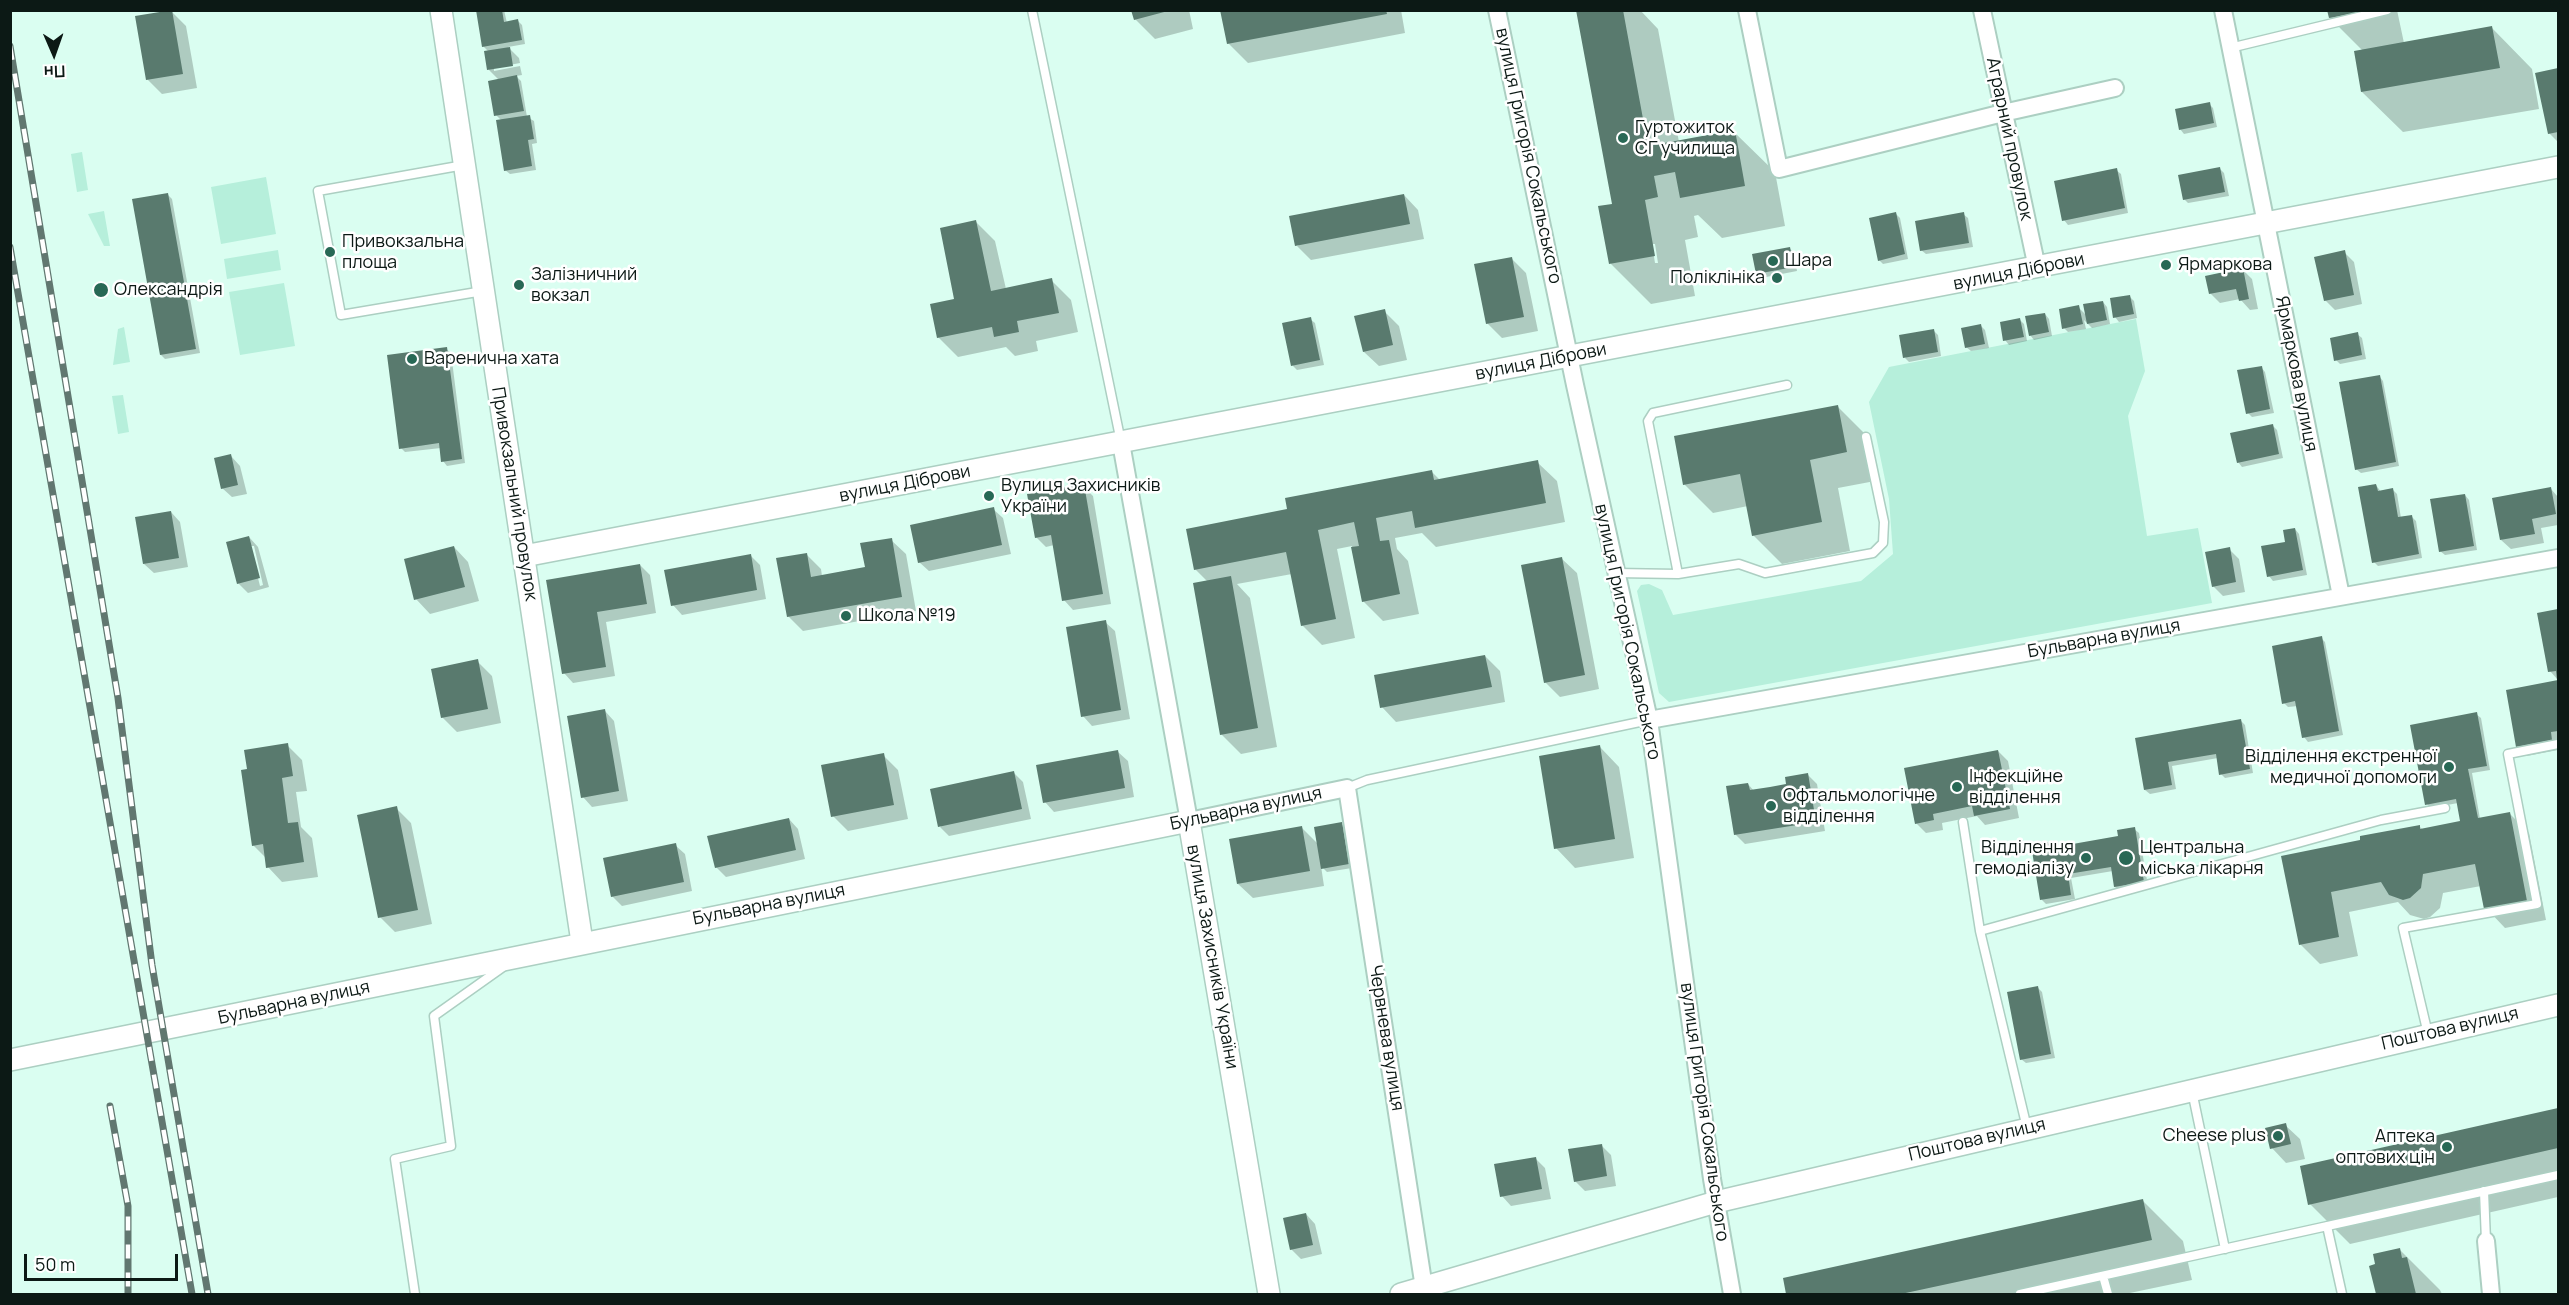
<!DOCTYPE html>
<html>
<head>
<meta charset="utf-8">
<style>
  body { margin:0 }
  #map { position:relative; width:2569px; height:1305px; overflow:hidden; background:#dafef1; font-family:Manrope,sans-serif }
  canvas { display:block }
  .frame { position:absolute; inset:0; border:12px solid #0c1915; pointer-events:none }
  .north { position:absolute; left:24px; top:24px; width:60px; height:60px; -webkit-text-stroke:4px #fff; paint-order:stroke; rotate:178deg; font-size:16px; font-weight:700; line-height:24px; text-align:center; color:#0c1915 }
  .north::after { content:''; display:block; margin:auto; width:21px; height:27px; background:#0c1915; clip-path:polygon(50% 0,100% 100%,50% 72%,0 100%) }
  .scale { position:absolute; left:24px; top:1254px; width:154px; height:27px; box-sizing:border-box; border:3px solid #0c1915; border-top:0; padding-left:8px; font-size:18px; line-height:21px; white-space:nowrap; color:#0c1915; -webkit-text-stroke:4px #fff; paint-order:stroke }
</style>
</head>
<body>
<div id="map">
<canvas width="2569" height="1305"></canvas>
<div class="frame"></div>
<div class="north">Пн</div>
<div class="scale">50 m</div>
</div>
<script>
const ctx = document.querySelector('canvas').getContext('2d');
ctx.lineJoin = 'round';
function fill(path, color) { ctx.fillStyle = color; ctx.fill(path, 'evenodd'); }
const toPath = rows => new Path2D(rows.map(r => 'M' + r).join(''));
function trace(path, color, width, dash) { ctx.strokeStyle = color; ctx.lineWidth = width; ctx.lineCap = dash ? 'butt' : 'round'; ctx.setLineDash(dash || []); ctx.stroke(path); }
function drawText(font, color, halo, rows, align = 'center') {
  ctx.font = font + ' Manrope,sans-serif'; ctx.lineWidth = 5; ctx.setLineDash([]); ctx.textBaseline = 'middle'; ctx.strokeStyle = halo; ctx.fillStyle = color; for (const [text, x, y, turn = 0] of rows) {
    ctx.save(); ctx.translate(x, y); ctx.rotate((+turn || 0) * Math.PI / 180); ctx.textAlign = isNaN(turn) ? turn : align; if (halo) ctx.strokeText(text, 0, 0); ctx.fillText(text, 0, 0); ctx.restore();
  }
}
fill(toPath([
  [82,152,88,190,77,192,71,154],
  [266,177,276,234,221,244,211,187],
  [104,211,110,246,104,246,88,214],
  [278,250,281,270,227,279,224,259],
  [284,283,295,346,240,355,229,292],
  [2136,319,2145,371,2128,416,2147,536,2198,528,2212,603,1669,702,1659,693,1637,591,1641,585,1649,584,1662,590,1673,615,1861,581,1893,554,1889,499,1869,402,1889,367],
  [124,327,130,362,113,365,118,329],
  [123,395,129,432,118,434,112,396]
]), '#b6efdb');
fill(toPath([
  [477,10,504,10,507,23,518,21,522,25,525,44,508,47,519,58,520,63,494,68,494,71,520,66,522,75,516,76,521,81,527,117,534,121,537,143,532,144,536,170,510,174,505,170,502,121,496,115,499,80,489,70,489,52,483,46],
  [1133,10,1189,10,1193,29,1155,39,1135,19],
  [1222,10,1401,10,1405,33,1248,63,1228,43],
  [1578,10,1640,10,1658,29,1679,142,1734,132,1775,172,1785,226,1722,238,1698,215,1694,216,1698,237,1685,240,1695,296,1651,304,1611,264,1614,205],
  [1652,244,1655,244,1658,263,1655,263],
  [2328,10,2397,10,2404,43,2492,28,2532,69,2539,109,2403,132,2362,92,2356,52,2363,51,2330,18],
  [171,11,186,26,197,88,162,94,147,79],
  [2558,69,2558,142,2549,133,2537,74],
  [2209,104,2213,108,2217,127,2184,134,2180,129],
  [2220,169,2224,173,2229,196,2188,203,2184,199],
  [2116,170,2121,174,2128,213,2068,225,2064,220],
  [168,195,172,199,200,353,165,359,161,355],
  [1404,195,1418,210,1424,239,1311,260,1297,246],
  [1896,214,1900,218,1908,259,1883,264,1879,260],
  [1963,214,1968,218,1973,247,1926,254,1921,250],
  [976,222,995,241,1006,289,1051,280,1071,300,1078,332,1036,341,1038,351,1015,356,1006,347,958,357,938,337,956,300],
  [1789,248,1794,253,1797,271,1761,278,1757,274],
  [2344,252,2354,262,2362,304,2335,310,2325,300],
  [1512,259,1526,273,1538,331,1502,338,1487,323],
  [2243,270,2252,279,2258,309,2250,310,2240,299,2220,303,2210,293],
  [2129,296,2134,301,2137,318,2119,322,2115,317],
  [2103,302,2107,307,2110,324,2092,328,2084,320,2086,329,2068,332,2064,328,2078,307,2086,315],
  [1384,311,1399,326,1407,360,1379,366,1364,352],
  [2045,314,2049,319,2052,336,2034,340,2030,335],
  [1310,319,1315,323,1324,365,1297,370,1293,366],
  [2019,319,2024,324,2027,341,2009,345,2005,340],
  [1981,326,1985,330,1989,348,1971,351,1966,347],
  [1933,330,1938,335,1941,356,1909,362,1905,358],
  [2357,334,2362,338,2366,359,2340,364,2336,360],
  [446,349,451,353,465,463,447,466,443,461,441,448,405,452,401,448],
  [2261,367,2265,372,2274,413,2252,417,2248,413],
  [2379,376,2383,381,2399,466,2361,473,2356,469],
  [1837,406,1866,435,1875,481,1838,488,1850,551,1782,564,1753,535,1748,506,1713,513,1684,484],
  [2273,426,2277,430,2283,458,2242,467,2238,462],
  [231,456,240,466,247,494,232,497,222,488],
  [1537,462,1557,481,1565,522,1436,547,1422,533,1395,538,1397,549,1408,561,1419,614,1383,621,1363,601,1352,546,1337,549,1355,638,1322,645,1302,625,1292,574,1237,584,1250,598,1277,747,1241,754,1221,734,1208,582,1195,569,1289,510,1431,471,1441,481],
  [2376,485,2381,492,2393,490,2397,494,2401,518,2411,516,2416,521,2422,558,2378,566,2374,562],
  [1083,486,1093,496,1111,604,1073,610,1064,600,1054,545,1046,547,1036,537],
  [2551,489,2558,497,2558,525,2541,528,2544,543,2511,549,2501,540],
  [2465,495,2469,500,2477,550,2445,555,2440,551],
  [993,509,1003,518,1011,554,929,571,919,562],
  [171,512,180,522,188,567,154,573,144,564],
  [2295,529,2299,534,2307,575,2273,581,2269,576],
  [249,537,258,547,269,587,248,593,238,583],
  [250,546,254,546,263,585,260,586],
  [891,540,906,554,916,611,803,631,788,616,806,554,821,569,822,576,866,568],
  [454,547,468,562,479,601,430,614,416,599],
  [2229,549,2239,559,2245,592,2223,596,2213,586],
  [750,555,760,565,766,599,682,615,673,605],
  [1562,559,1577,573,1599,689,1560,697,1545,682],
  [640,565,650,575,656,613,606,622,615,676,573,683,564,673,548,581],
  [2558,611,2558,680,2550,671,2539,615],
  [1105,622,1115,631,1130,719,1092,726,1083,716],
  [2321,638,2325,642,2343,735,2308,742,2304,737,2298,706,2288,707,2284,703],
  [1485,656,1500,671,1505,702,1396,722,1382,707],
  [477,661,492,676,501,723,457,732,442,717],
  [2558,682,2558,750,2527,756,2518,746,2507,692],
  [605,711,614,721,628,801,592,807,583,797],
  [2476,714,2481,718,2490,770,2472,773,2480,819,2509,813,2529,833,2546,920,2505,928,2486,908,2481,886,2443,893,2440,908,2430,917,2424,919,2410,915,2398,902,2349,912,2358,956,2320,964,2300,944,2283,857,2362,842,2419,826,2423,830,2462,822,2458,803,2431,808,2427,804],
  [2241,721,2245,725,2253,773,2225,778,2221,774,2218,758,2172,766,2176,789,2150,794,2145,790,2136,739],
  [287,745,302,760,307,791,296,792,301,827,312,838,318,877,282,882,268,867,266,858,253,845,249,771],
  [1600,747,1619,767,1634,858,1575,868,1556,848],
  [1998,751,2008,761,2019,818,1985,825,1977,816,1942,823,1943,830,1926,833,1916,823],
  [1118,752,1128,761,1134,797,1054,812,1045,802],
  [883,755,898,770,908,819,848,831,833,816],
  [1013,772,1023,782,1031,819,949,836,940,827],
  [1808,775,1817,784,1825,831,1745,844,1735,834,1748,784,1754,791,1788,785],
  [396,808,411,823,432,924,395,932,380,917],
  [789,819,798,829,805,859,726,877,716,867],
  [1341,824,1346,828,1352,868,1327,872,1321,866,1324,886,1253,898,1238,884,1302,828,1318,844],
  [2134,829,2139,833,2148,886,2120,891,2115,887,2113,871,2071,878,2075,899,2046,904,2042,900,2048,844,2053,849,2119,838],
  [675,845,685,854,692,891,622,906,612,896],
  [2038,988,2042,992,2055,1058,2026,1063,2021,1059],
  [2558,1109,2558,1197,2350,1244,2310,1204,2301,1167],
  [2285,1125,2300,1139,2305,1159,2286,1163,2272,1148],
  [1601,1145,1611,1155,1616,1186,1585,1191,1575,1181],
  [1535,1158,1545,1168,1551,1199,1511,1206,1502,1196],
  [2143,1201,2183,1241,2192,1280,2125,1294,1788,1294,1785,1279],
  [1306,1214,1315,1224,1322,1254,1301,1259,1291,1249],
  [2400,1250,2440,1290,2442,1294,2377,1294,2371,1267]
]), '#0003');
fill(toPath([
  [172,10,183,74,146,80,135,16],
  [476,10,502,10,504,22,518,19,522,40,482,47],
  [1131,10,1168,10,1168,11,1134,20],
  [1220,10,1386,10,1387,14,1227,44],
  [1576,10,1623,10,1648,146,1735,130,1745,186,1680,198,1675,172,1654,176,1658,197,1645,200,1655,256,1609,264,1598,206,1612,204],
  [2327,10,2361,10,2361,12,2329,18],
  [2492,26,2500,68,2361,92,2354,51],
  [510,47,513,66,487,70,484,51],
  [2558,68,2558,132,2548,134,2535,73],
  [517,75,524,111,494,116,488,81],
  [2210,102,2214,123,2179,130,2175,109],
  [530,115,534,139,528,140,532,166,504,171,496,120],
  [2220,167,2225,192,2183,200,2178,175],
  [2117,168,2125,208,2062,221,2054,181],
  [168,193,196,349,160,355,132,199],
  [1404,194,1410,224,1295,246,1289,216],
  [1896,212,1905,254,1878,261,1869,218],
  [1964,212,1969,243,1920,251,1915,221],
  [976,220,991,291,1052,278,1059,313,1017,321,1019,332,994,337,992,327,937,338,930,304,954,299,940,228],
  [1790,247,1794,267,1756,274,1752,254],
  [2345,250,2354,295,2324,301,2314,257],
  [1512,257,1524,317,1486,324,1474,264],
  [2243,268,2249,299,2239,301,2236,289,2209,294,2205,276],
  [2130,295,2134,314,2113,318,2110,298],
  [2103,301,2107,320,2087,324,2083,304],
  [2079,305,2083,324,2062,329,2059,309],
  [1385,309,1393,345,1363,352,1354,316],
  [2045,313,2049,332,2029,336,2025,316],
  [1311,317,1320,360,1291,366,1282,323],
  [2020,318,2024,337,2003,341,2000,322],
  [1981,324,1985,344,1965,348,1961,328],
  [1934,329,1938,352,1903,358,1899,335],
  [2358,332,2362,355,2334,361,2330,338],
  [447,347,462,459,441,462,439,443,399,449,387,355],
  [2262,366,2270,409,2246,414,2237,370],
  [2380,375,2396,462,2355,470,2339,382],
  [1838,405,1847,452,1810,460,1822,522,1752,536,1740,474,1683,485,1674,436],
  [2273,424,2279,454,2237,463,2230,433],
  [231,454,238,485,221,489,214,458],
  [1538,460,1546,503,1415,528,1412,511,1376,518,1380,541,1389,540,1400,594,1362,602,1351,547,1359,546,1354,522,1318,530,1336,619,1301,626,1286,552,1194,570,1186,529,1287,509,1285,498,1432,470,1434,480],
  [1084,484,1103,594,1062,601,1051,535,1035,538,1027,494],
  [2376,484,2378,491,2393,488,2398,517,2412,515,2419,554,2372,563,2358,487],
  [2551,487,2556,514,2532,519,2535,534,2500,540,2492,498],
  [2465,494,2474,546,2439,552,2430,499],
  [994,507,1002,545,918,563,910,525],
  [171,511,179,558,143,564,135,517],
  [2295,528,2303,570,2267,577,2261,546,2285,542,2283,530],
  [249,536,260,578,237,584,226,542],
  [892,538,902,597,787,617,776,558,807,553,811,577,865,567,860,543],
  [454,546,465,587,414,600,404,559],
  [2230,547,2236,582,2212,587,2205,552],
  [751,554,757,590,671,606,664,570],
  [1562,557,1585,675,1544,683,1521,565],
  [640,564,647,604,597,612,606,667,562,674,546,580],
  [1231,576,1258,728,1220,735,1193,583],
  [2558,609,2558,680,2557,680,2556,671,2548,672,2537,613],
  [1106,620,1121,710,1081,717,1066,627],
  [2322,636,2339,731,2302,738,2295,701,2282,704,2272,646],
  [1485,655,1492,687,1380,708,1374,675],
  [478,659,488,709,441,718,431,669],
  [2558,680,2558,731,2551,732,2552,740,2516,747,2506,690],
  [605,709,619,791,581,798,567,716],
  [2477,712,2487,766,2468,769,2478,818,2510,812,2527,901,2484,909,2475,864,2423,874,2421,888,2410,898,2403,900,2389,895,2381,882,2331,892,2339,937,2299,945,2281,856,2360,840,2360,836,2420,825,2420,829,2460,821,2456,799,2425,805,2410,725],
  [2241,719,2250,769,2219,775,2216,754,2168,762,2172,785,2144,790,2135,738],
  [288,743,293,776,282,778,288,823,298,822,304,862,266,868,263,844,252,846,241,770,247,769,244,750],
  [1600,745,1615,839,1554,849,1539,756],
  [1118,750,1125,788,1043,803,1036,765],
  [1998,750,2010,809,1974,816,1972,806,1933,814,1934,820,1915,824,1904,768],
  [884,753,894,805,831,817,821,765],
  [1014,771,1022,809,938,827,930,789],
  [1808,773,1816,822,1734,835,1726,786,1748,783,1750,790,1770,787,1786,784,1785,777],
  [397,806,418,910,378,918,357,815],
  [789,818,796,850,715,868,707,836],
  [1342,822,1349,864,1321,869,1314,827],
  [1302,826,1310,871,1237,884,1229,839],
  [2135,827,2144,882,2114,887,2111,867,2068,874,2071,895,2040,900,2031,845,2048,842,2050,848,2118,836,2117,830],
  [676,843,684,882,611,897,603,858],
  [2038,986,2051,1054,2020,1060,2007,992],
  [2558,1108,2558,1148,2308,1205,2300,1166],
  [2286,1123,2291,1144,2270,1149,2265,1128],
  [1602,1144,1607,1176,1574,1182,1568,1149],
  [1536,1157,1542,1189,1500,1197,1494,1164],
  [2143,1199,2152,1240,1901,1294,1786,1294,1783,1278],
  [1306,1213,1313,1245,1290,1250,1283,1218],
  [2400,1248,2402,1258,2407,1257,2416,1294,2376,1294,2369,1266,2375,1264,2373,1254]
]), '#597a6e');
const service = toPath([
  [1032,10,1121,442],
  [2230,48,2387,10],
  [464,165,318,191,341,315,483,291],
  [1787,385,1653,413,1648,421,1678,574,1739,564,1765,573,1873,553,1883,543,1884,522,1866,437],
  [1616,573,1678,574],
  [1347,788,1367,780,1649,720],
  [1963,822,1980,931,2027,1128],
  [1980,931,2381,820,2445,808],
  [2428,1034,2403,928,2537,904,2508,754,2558,744],
  [2192,1091,2225,1249],
  [2484,1191,2486,1241],
  [2327,1226,2342,1294],
  [2103,1276,2108,1294],
  [415,1294,395,1159,451,1146,434,1016,503,967],
  [2020,1294,2558,1175]
]);
const minor = toPath([
  [1497,10,1575,385,1649,720,1712,1179,1732,1294],
  [1747,10,1779,169,2003,113,2115,88],
  [1982,10,2037,268],
  [2223,10,2341,596],
  [1121,443,1189,821,1347,788,1424,1288],
  [1649,720,2558,558],
  [2486,1241,2491,1294]
]);
const tertiary = toPath([
  [441,10,582,942],
  [524,556,2558,167],
  [10,1060,1189,821,1269,1294],
  [1401,1294,1716,1202,2558,1005]
]);
trace(service, '#accfc2', 11);
trace(minor, '#accfc2', 20);
trace(tertiary, '#accfc2', 24);
trace(service, '#fff', 8);
trace(minor, '#fff', 16);
trace(tertiary, '#fff', 21);
const rail = toPath([
  [10,46,118,698,152,965,208,1294],
  [10,247,192,1294],
  [110,1106,128,1206,128,1294]
]);
trace(rail, '#617770', 7);
trace(rail, '#fff', 4.5, [14]);
for (const [x, y, r, color] of [
  [1623,138,6,"#286855"],
  [330,252,6,"#286855"],
  [1773,261,6,"#286855"],
  [2166,265,6,"#286855"],
  [1777,278,6,"#286855"],
  [519,285,6,"#286855"],
  [101,290,8,"#286855"],
  [412,359,6,"#286855"],
  [989,496,6,"#286855"],
  [846,616,6,"#286855"],
  [2449,767,6,"#286855"],
  [1957,787,6,"#286855"],
  [1771,806,6,"#286855"],
  [2086,858,6,"#286855"],
  [2126,858,8,"#286855"],
  [2278,1136,6,"#286855"],
  [2447,1147,6,"#286855"]
]) { const dot = new Path2D(); dot.arc(x, y, r, 0, 2 * Math.PI); ctx.fillStyle = color; ctx.fill(dot); trace(dot, '#fff', 2); }
drawText('18px', '#0c1915', '#fff', [
  ["Гуртожиток",1635,128],
  ["СГ училища",1635,149],
  ["Привокзальна",342,242],
  ["площа",342,263],
  ["Шара",1785,261],
  ["Ярмаркова",2178,265],
  ["Залізничний",531,275],
  ["вокзал",531,296],
  ["Поліклініка",1765,278,"right"],
  ["Олександрія",114,290],
  ["Варенична хата",424,359],
  ["Вулиця Захисників",1001,486],
  ["України",1001,507],
  ["Школа №19",858,616],
  ["Відділення екстренної",2437,757,"right"],
  ["медичної допомоги",2437,778,"right"],
  ["Інфекційне",1969,777],
  ["відділення",1969,798],
  ["Офтальмологічне",1783,796],
  ["відділення",1783,817],
  ["Відділення",2074,848,"right"],
  ["гемодіалізу",2074,869,"right"],
  ["Центральна",2140,848],
  ["міська лікарня",2140,869],
  ["Cheese plus",2266,1136,"right"],
  ["Аптека",2435,1137,"right"],
  ["оптових цін",2435,1158,"right"]
], 'left');
drawText('18px', '#0c1915', '#fff', [
  ["Аграрний провулок",2009,139,78],
  ["вулиця Григорія Сокальського",1528,156,78],
  ["вулиця Діброви",2019,272,-11],
  ["вулиця Діброви",1541,362,-11],
  ["Ярмаркова вулиця",2296,374,79],
  ["вулиця Діброви",905,484,-11],
  ["Привокзальний провулок",514,494,81],
  ["вулиця Григорія Сокальського",1627,632,78],
  ["Бульварна вулиця",2104,639,-10],
  ["Бульварна вулиця",1246,809,-12],
  ["Бульварна вулиця",769,905,-11],
  ["вулиця Захисників України",1212,957,80],
  ["Бульварна вулиця",294,1003,-12],
  ["Поштова вулиця",2450,1029,-13],
  ["Червнева вулиця",1386,1038,81],
  ["вулиця Григорія Сокальського",1704,1112,82],
  ["Поштова вулиця",1977,1140,-13]
]);
</script>
</body>
</html>
